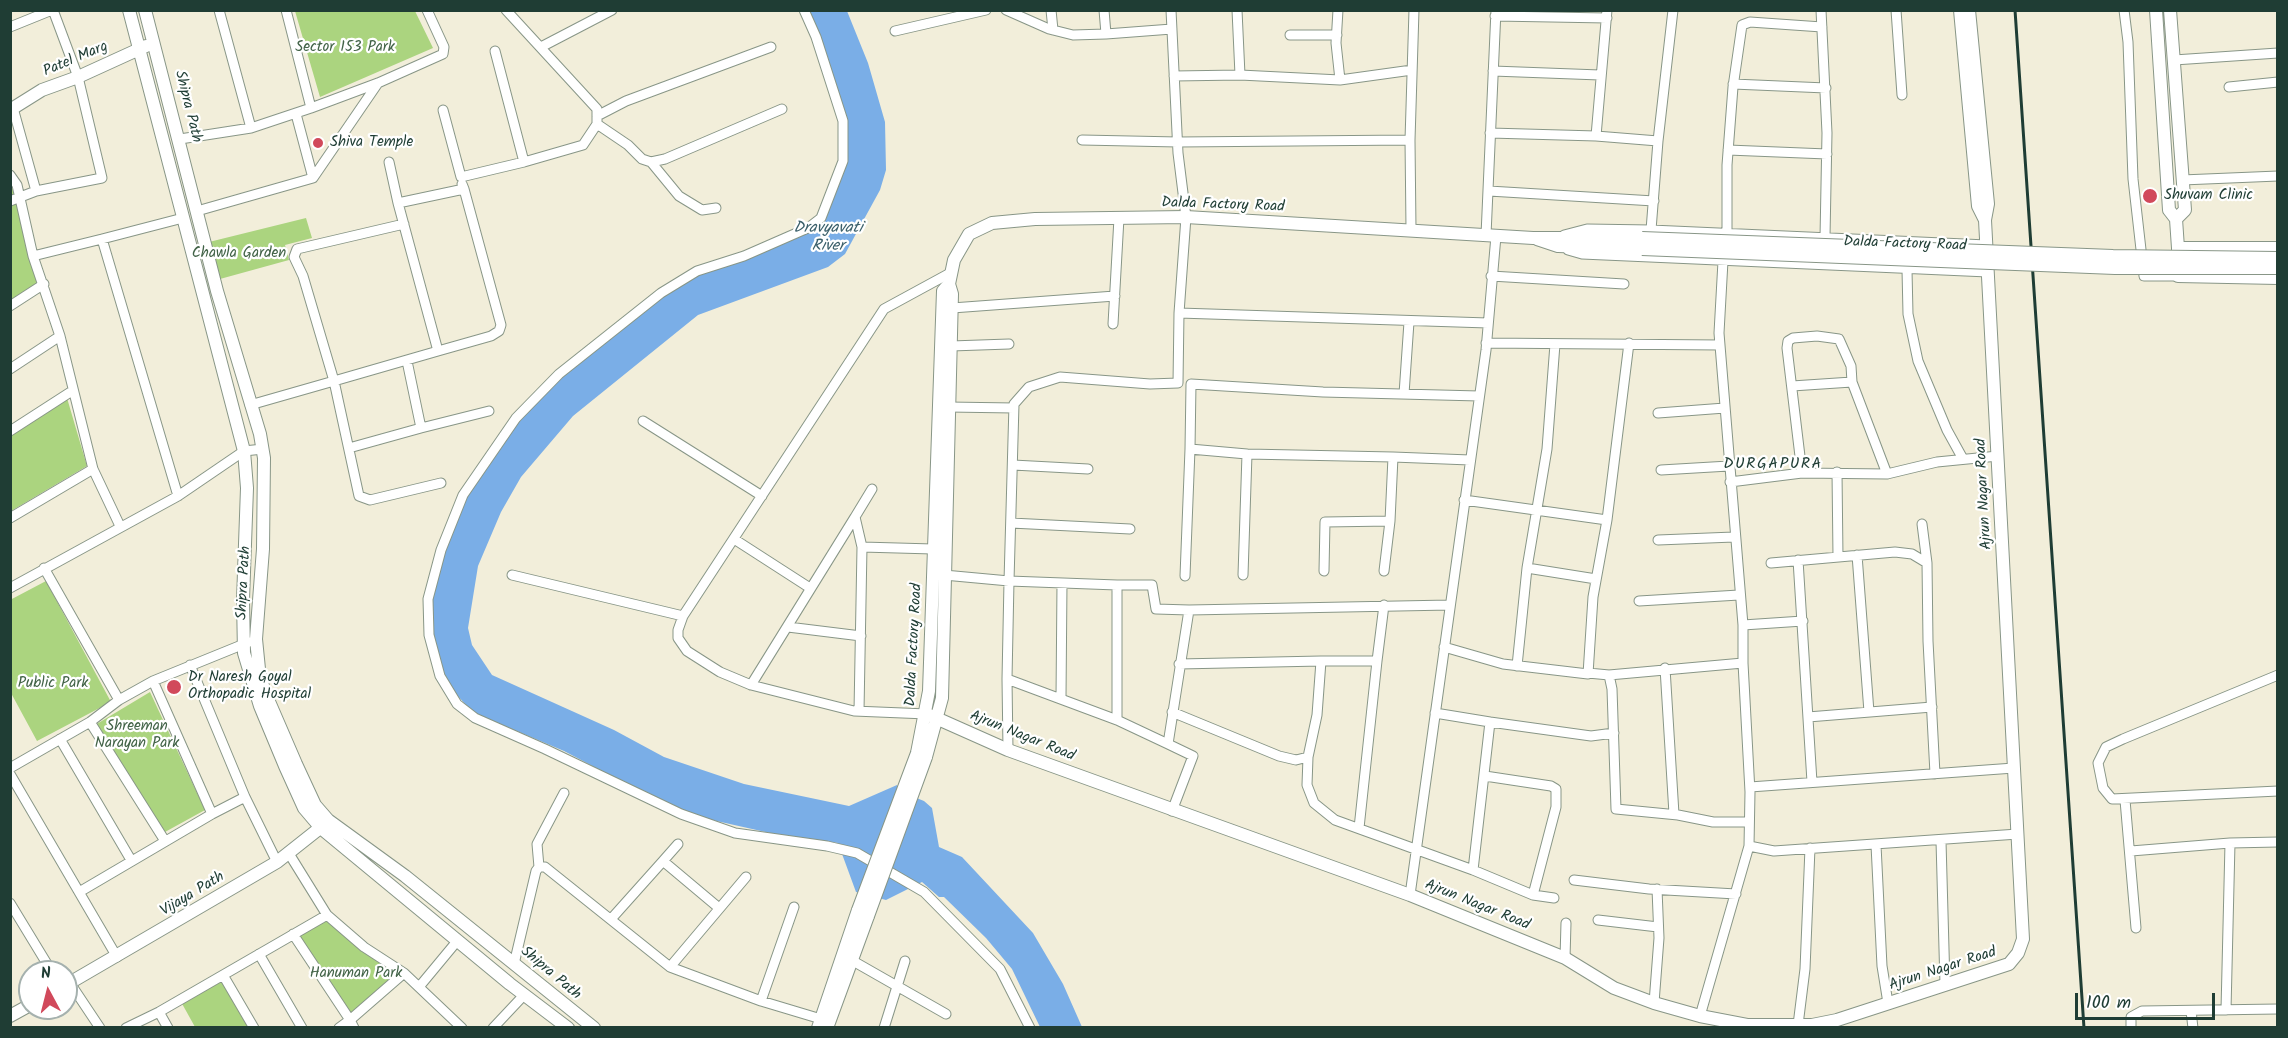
<!DOCTYPE html>
<html>
<head>
<meta charset="utf-8">
<style>
  body { margin:0 }
  #map { position:relative; width:2288px; height:1038px; overflow:hidden; background:#f2eeda; font-family:Kalam,sans-serif }
  canvas { display:block }
  .frame { position:absolute; inset:0; border:12px solid #1f3d34; pointer-events:none }
  .north { position:absolute; left:18px; top:960px; width:60px; height:60px; box-sizing:border-box; background:#fff; border:2px solid #a5b1ae; border-radius:50%; rotate:353deg; font-size:16px; font-weight:700; line-height:24px; text-align:center; color:#1f3d34 }
  .north::after { content:''; display:block; margin:auto; width:21px; height:27px; background:#d1495b; clip-path:polygon(50% 0,100% 100%,50% 72%,0 100%) }
  .scale { position:absolute; left:2075px; top:993px; width:140px; height:27px; box-sizing:border-box; border:3px solid #1f3d34; border-top:0; padding-left:8px; font-size:18px; line-height:21px; white-space:nowrap; color:#1f3d34; -webkit-text-stroke:4px #fff; paint-order:stroke }
</style>
</head>
<body>
<div id="map">
<canvas width="2288" height="1038"></canvas>
<div class="frame"></div>
<div class="north">N</div>
<div class="scale">100 m</div>
</div>
<script>
const ctx = document.querySelector('canvas').getContext('2d');
ctx.lineJoin = 'round';
function fill(path, color) { ctx.fillStyle = color; ctx.fill(path, 'evenodd'); }
const toPath = rows => new Path2D(rows.map(r => 'M' + r).join(''));
function trace(path, color, width, dash) { ctx.strokeStyle = color; ctx.lineWidth = width; ctx.lineCap = dash ? 'butt' : 'round'; ctx.setLineDash(dash || []); ctx.stroke(path); }
function drawText(font, color, halo, rows, align = 'center') {
  ctx.font = font + ' Kalam,sans-serif'; ctx.lineWidth = 4.5; ctx.setLineDash([]); ctx.textBaseline = 'middle'; ctx.strokeStyle = halo; ctx.fillStyle = color; for (const [text, x, y, turn = 0] of rows) {
    ctx.save(); ctx.translate(x, y); ctx.rotate((+turn || 0) * Math.PI / 180); ctx.textAlign = isNaN(turn) ? turn : align; if (halo) ctx.strokeText(text, 0, 0); ctx.fillText(text, 0, 0); ctx.restore();
  }
}
fill(toPath([
  [295,11,415,11,433,48,320,97],
  [17,185,44,284,10,306,10,191],
  [306,218,312,238,285,245,289,260,220,279,209,242],
  [67,398,87,466,11,511,11,435],
  [46,581,111,702,37,741,11,693,10,600],
  [150,692,205,810,165,832,95,725],
  [327,915,404,973,350,1020,293,934],
  [223,975,252,1025,247,1028,195,1027,180,1000]
]), '#abd47f');
fill(toPath([
  [801,11,847,11,868,63,885,122,886,170,880,190,845,254,828,267,698,315,573,416,521,477,501,512,478,566,468,628,472,645,492,675,614,730,664,757,744,784,849,806,897,785,899,791,924,801,932,808,939,847,962,857,1033,933,1063,984,1082,1027,1040,1027,1012,969,986,938,944,897,939,897,922,882,886,900,856,892,838,843,770,833,712,820,663,803,564,751,474,713,447,685,431,643,432,589,440,557,465,497,503,435,547,383,676,280,808,230,842,171,842,118]
]), '#7aaee7');
const minor = toPath([
  [219,10,251,128],
  [804,10,816,37,843,121,843,161,821,218,808,228,744,256,697,271,661,293,559,374,516,418,463,495,441,550,428,599,429,635,440,676,457,704,475,718,545,749,681,814,735,833,827,846,857,853,924,892,1000,969,1030,1028],
  [1006,10,1049,29,1073,35,1106,34],
  [1051,10,1053,30],
  [1104,10,1106,34,1172,29],
  [1821,10,1827,133,1825,237],
  [1896,10,1902,95],
  [2124,10,2128,42,2133,179,2144,276,2178,276],
  [1495,16,1607,18],
  [10,27,52,10],
  [895,31,986,10],
  [1290,35,1337,35],
  [541,47,612,10],
  [495,51,524,162,583,145,597,124,597,109,506,10],
  [2174,60,2278,53],
  [1493,71,1600,75],
  [1240,75,1340,80,1336,43,1338,10],
  [1174,76,1240,75,1237,10],
  [1340,80,1412,70],
  [1733,84,1826,88],
  [2229,87,2278,82],
  [311,108,378,83,443,54,444,47,427,10],
  [443,110,461,177,524,162],
  [296,114,313,178],
  [597,116,626,101,771,47],
  [597,124,628,145,642,159,651,162,665,159,782,109],
  [1490,133,1596,136,1658,141],
  [1596,136,1607,10],
  [180,139,251,128,311,108,286,10],
  [1082,140,1178,142,1410,140],
  [1728,150,1827,154],
  [389,162,398,203,464,189,462,184],
  [651,162,679,196,702,210,716,208],
  [10,175,17,185,33,256,60,336,93,469,10,518],
  [2182,180,2278,176],
  [36,191,102,178,78,77,53,10],
  [1489,191,1654,201],
  [10,201,36,191,13,108],
  [398,203,438,351,491,336,499,331,501,325,464,189],
  [197,211,313,178,378,83],
  [404,224,297,249,294,257,303,276,334,381,438,351],
  [1411,229,1410,140,1414,10],
  [1651,230,1658,141,1673,10],
  [1727,233,1727,165,1733,87,1742,25,1750,22,1822,27],
  [1486,235,1496,10],
  [1564,235,1587,229,1651,230,1987,245],
  [102,239,183,218],
  [1568,250,1582,254,1988,272],
  [33,256,102,239,178,496],
  [1907,270,1908,314,1918,361,1947,430,1963,459],
  [1491,276,1624,284],
  [10,306,44,284],
  [952,308,1115,296],
  [1179,313,1488,323],
  [1113,324,1119,218],
  [1486,343,1720,345],
  [1555,344,1547,449,1527,568,1596,579],
  [951,346,1009,344],
  [10,369,60,336],
  [1792,386,1852,382],
  [1404,394,1409,322],
  [250,405,334,381,359,496,370,500,441,483],
  [948,407,1014,408],
  [1658,413,1725,408],
  [643,421,762,496],
  [421,428,489,411],
  [10,431,72,391],
  [349,448,421,428,407,361],
  [1247,454,1190,449,1191,384,1323,392,1479,396],
  [1013,465,1088,469],
  [93,469,120,526],
  [1661,470,1729,466],
  [1837,472,1838,557],
  [1802,473,1787,348,1788,341,1793,338,1817,336,1839,339,1851,366,1852,382,1887,474],
  [1730,482,1802,473,1887,474,1937,462,1998,456],
  [1464,500,1607,520,1629,343],
  [855,517,872,489],
  [1011,523,1130,529],
  [1922,524,1927,563,1928,641,1935,774],
  [734,539,810,588],
  [1658,540,1734,537],
  [862,547,933,549],
  [1857,555,1869,712],
  [1798,560,1812,782],
  [1771,563,1895,552,1912,554,1927,563],
  [44,568,119,700],
  [1324,571,1325,522,1390,521,1393,457,1470,460],
  [1384,571,1390,521],
  [512,575,683,616],
  [944,575,1009,581,1117,585,1117,720,1007,679,1009,581,1014,404,1029,387,1060,377,1150,384,1178,383,1179,313,1186,217,1178,153,1171,10],
  [1243,575,1247,454,1393,457],
  [1185,576,1190,449],
  [1117,585,1152,585,1156,609,1189,610,1168,744,1117,720],
  [10,588,178,496,244,451,263,449],
  [1639,601,1739,595],
  [1189,610,1450,605],
  [1743,625,1803,621],
  [788,627,861,636],
  [1444,647,1503,664,1588,674,1593,597,1607,520],
  [1321,661,1377,661,1384,605],
  [190,665,245,797,277,862],
  [1517,666,1527,568],
  [1665,668,1674,814],
  [1588,673,1609,675,1612,689,1616,809,1678,815,1713,822,1749,822],
  [1609,675,1743,663],
  [2278,675,2123,739,2106,747,2098,763,2103,788,2112,799,2278,791],
  [1007,679,1008,750],
  [153,681,212,814],
  [751,685,855,517,862,547,859,711],
  [1061,698,1062,583],
  [1172,712,1279,756,1296,760,1308,757,1317,715,1321,661,1179,664],
  [1435,713,1490,722,1473,870],
  [927,714,854,711,751,685,720,672,687,651,678,638,678,630,683,616,884,309,952,272],
  [1808,717,1932,707],
  [90,722,165,841],
  [1490,722,1591,736,1614,733],
  [60,739,131,860],
  [1168,744,1193,756,1172,811],
  [1308,757,1307,785,1314,803,1335,820,1473,870,1533,895,1554,898],
  [10,768,90,722,119,700,153,681,249,642],
  [10,774,117,957],
  [1485,776,1551,786,1556,789,1556,807,1533,895],
  [1750,787,2014,768],
  [2125,800,2136,928],
  [1359,828,1377,661],
  [1941,841,1945,985],
  [1876,845,1882,966,1888,1003],
  [1749,846,1774,851,2018,834],
  [2131,851,2230,843,2278,842],
  [288,852,327,915,364,947,404,973,462,1028],
  [663,861,678,844],
  [539,867,537,844,564,793],
  [1574,880,1649,889,1736,894],
  [81,891,212,814,245,797],
  [1410,895,1486,350,1496,236],
  [10,903,52,972],
  [612,918,663,861,719,908],
  [1598,920,1658,927],
  [293,934,350,1020,339,1028],
  [259,954,302,1028],
  [1565,958,1566,923],
  [853,961,946,1014],
  [514,964,536,871,539,867,545,867,670,967,761,1001,821,1019],
  [670,967,746,877],
  [223,975,254,1028],
  [70,983,100,1028],
  [419,987,458,940],
  [761,1001,794,907],
  [1654,1003,1659,938,1657,889],
  [2226,1010,2230,843],
  [2191,1011,2193,1028],
  [159,1012,168,1028],
  [1700,1016,1749,846,1750,792,1743,663,1743,625,1719,333,1723,261],
  [1798,1025,1805,969,1810,848],
  [126,1028,159,1012,327,915],
  [354,1028,350,1020,404,973],
  [493,1028,524,995],
  [884,1028,905,961],
  [2131,1028,2131,1017,2142,1011,2278,1009]
]);
const tertiary = toPath([
  [129,10,244,451,247,488,243,600,244,653,260,706,285,766,304,808,321,828,510,984,568,1028],
  [145,10,217,291,260,434,264,458,263,549,256,639,259,669,264,690,296,764,315,805,328,820,405,876,594,1028],
  [1960,10,1978,206,1985,220],
  [2156,10,2169,210,2176,219,2178,248],
  [2170,10,2185,210,2176,219],
  [10,110,42,90,78,77,146,46],
  [1537,239,1558,246,1642,249],
  [2278,248,2178,248,2178,276,2278,278],
  [927,714,1008,750,1410,895,1565,958,1614,988,1654,1003,1700,1016,1747,1025,1812,1025,1837,1020,2009,964,2018,953,2023,939,1985,220,1988,204,1969,10],
  [917,753,929,691,943,291,949,284,954,260,969,234,992,223,1035,219,1186,217,1533,238,1642,238],
  [926,757,942,698,952,294,949,284],
  [66,985,277,862,325,824],
  [10,1016,30,1005],
  [818,1028,858,910],
  [827,1028,868,916]
]);
trace(minor, '#889687', 11);
trace(tertiary, '#889687', 14);
trace(minor, '#fff', 9);
trace(tertiary, '#fff', 12);
trace(toPath([
  [2015,10,2084,1028]
]), '#1f3d34', 3);
const tertiaryBridge = toPath([
  [1642,238,2113,256,2278,258],
  [1642,249,2115,268,2278,268],
  [858,910,917,753],
  [868,916,926,757]
]);
trace(tertiaryBridge, '#889687', 14, []);
trace(tertiaryBridge, '#fff', 12);
for (const [x, y, r, color] of [
  [318,143,6,"#d1495b"],
  [2150,196,8,"#d1495b"],
  [174,687,8,"#d1495b"]
]) { const dot = new Path2D(); dot.arc(x, y, r, 0, 2 * Math.PI); ctx.fillStyle = color; ctx.fill(dot); trace(dot, '#fff', 2); }
drawText('15px', '#426347', '#fff', [
  ["Sector 153 Park",345,48],
  ["Chawla Garden",239,254],
  ["Public Park",53,684],
  ["Shreeman",137,727],
  ["Narayan Park",137,744],
  ["Hanuman Park",356,974]
]);
drawText('15px', '#1f3d34', '#fff', [
  ["Patel Marg",76,60,-23],
  ["Shipra Path",187,107,76],
  ["Dalda Factory Road",1223,206,2],
  ["Dalda Factory Road",1905,245,2],
  ["Ajrun Nagar Road",1985,494,-93],
  ["Shipra Path",245,583,-87],
  ["Dalda Factory Road",915,645,-87],
  ["Ajrun Nagar Road",1022,737,22],
  ["Vijaya Path",193,895,-31],
  ["Ajrun Nagar Road",1477,906,22],
  ["Ajrun Nagar Road",1943,970,-18],
  ["Shipra Path",550,974,40]
]);
drawText('15px', '#1f3d34', '#fff', [
  ["Shiva Temple",330,143],
  ["Shuvam Clinic",2164,196],
  ["Dr Naresh Goyal",188,678],
  ["Orthopadic Hospital",188,695]
], 'left');
drawText('italic 16px', '#3a5f6a', '#fff', [
  ["Dravyavati",828,229],
  ["River",828,247]
]);
ctx.letterSpacing = '1.5px';
drawText('16px', '#1f3d34', '#fff', [
  ["DURGAPURA",1773,465]
]);
ctx.letterSpacing = '0px';
</script>
</body>
</html>
